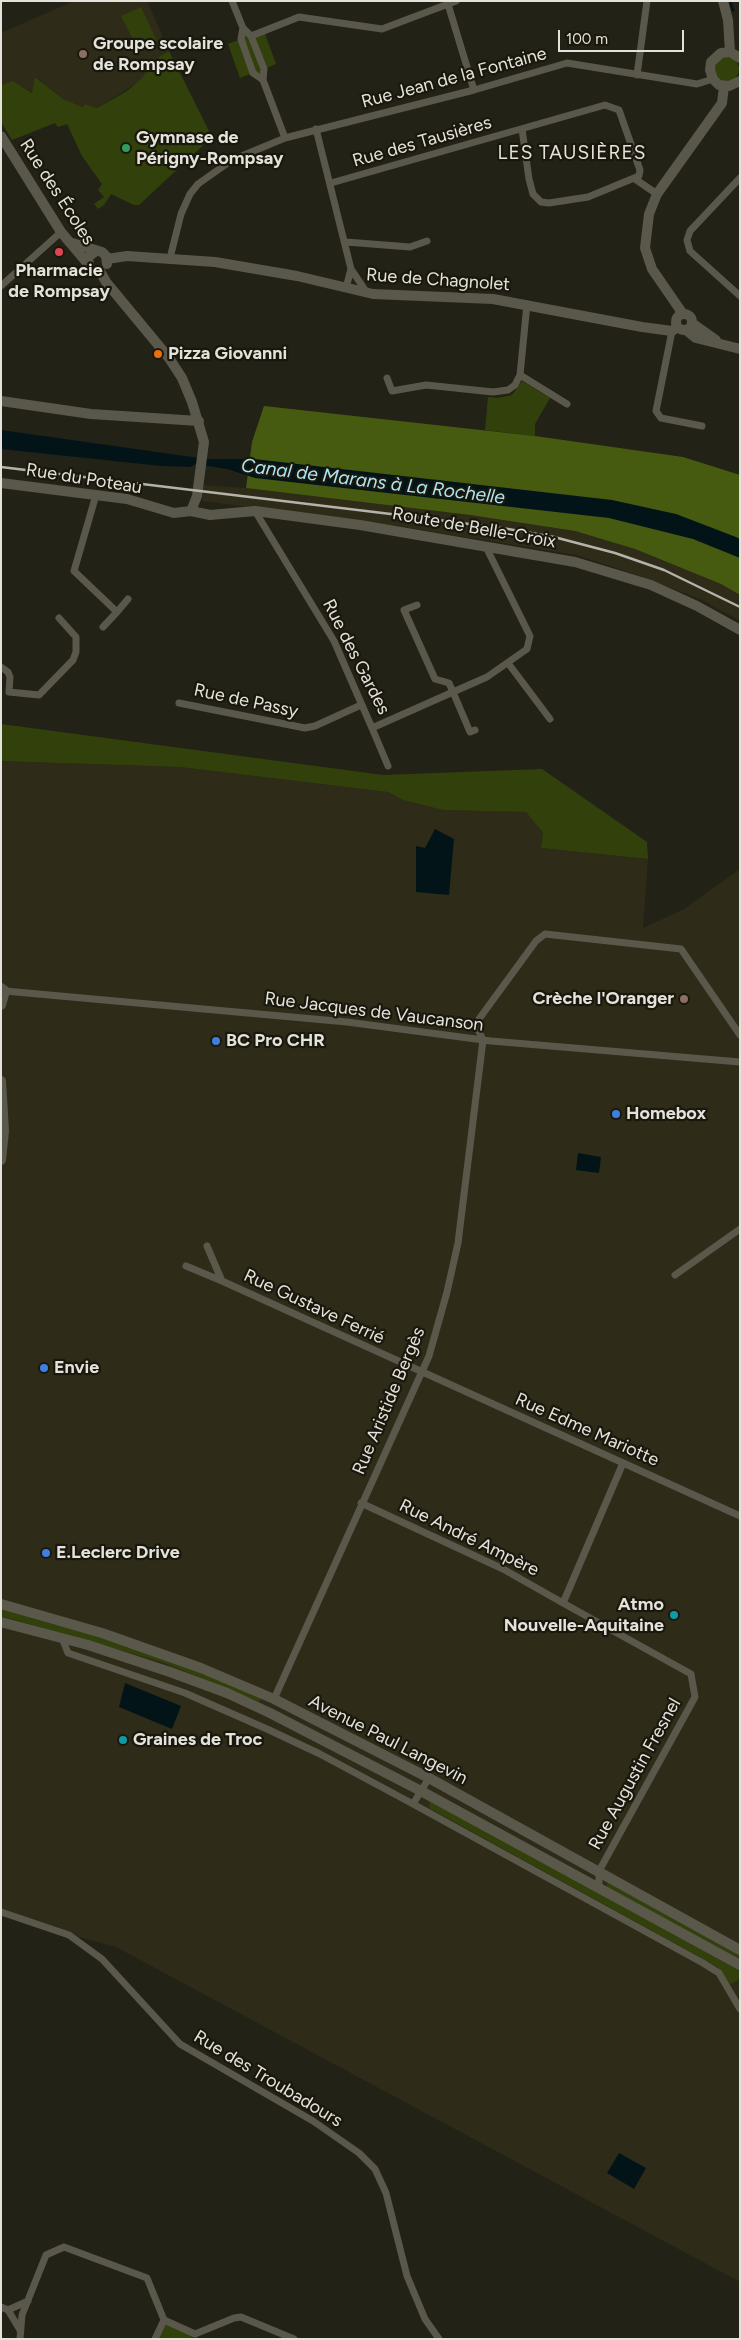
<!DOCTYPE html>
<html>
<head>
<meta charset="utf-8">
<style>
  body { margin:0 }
  #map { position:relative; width:741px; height:2340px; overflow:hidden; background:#232216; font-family:Figtree,sans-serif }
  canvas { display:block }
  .frame { position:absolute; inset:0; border:2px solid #e4e3db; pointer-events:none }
  .scale { position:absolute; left:558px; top:30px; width:126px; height:22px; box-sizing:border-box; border:2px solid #e4e3db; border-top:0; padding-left:6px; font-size:15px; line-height:18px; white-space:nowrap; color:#e4e3db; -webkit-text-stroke:4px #1a180d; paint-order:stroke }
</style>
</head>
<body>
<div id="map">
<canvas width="741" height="2340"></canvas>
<div class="frame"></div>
<div class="scale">100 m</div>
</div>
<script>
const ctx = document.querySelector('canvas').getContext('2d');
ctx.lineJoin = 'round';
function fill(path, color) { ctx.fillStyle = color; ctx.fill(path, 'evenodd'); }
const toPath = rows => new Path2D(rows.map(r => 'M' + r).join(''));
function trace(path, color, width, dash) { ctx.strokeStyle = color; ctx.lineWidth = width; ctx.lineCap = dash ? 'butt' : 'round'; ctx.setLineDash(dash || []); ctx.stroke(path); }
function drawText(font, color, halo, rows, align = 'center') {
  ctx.font = font + ' Figtree,sans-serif'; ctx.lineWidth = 4.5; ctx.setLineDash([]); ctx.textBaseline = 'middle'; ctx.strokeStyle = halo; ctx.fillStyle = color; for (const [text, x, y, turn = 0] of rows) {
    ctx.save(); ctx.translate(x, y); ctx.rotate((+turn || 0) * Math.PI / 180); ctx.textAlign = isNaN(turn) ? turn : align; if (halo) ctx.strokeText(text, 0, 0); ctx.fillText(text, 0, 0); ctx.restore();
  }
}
fill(toPath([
  [74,1,147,1,169,51,160,56,140,81,97,108,86,104,83,107,63,99,36,77,33,93,13,81,1,85,1,33],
  [203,485,246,488,470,515,575,531,635,549,721,584,740,595,740,621,702,600,643,577,576,555,397,526,202,501],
  [1,761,180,767,388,792,403,800,443,810,526,812,543,833,541,848,648,859,643,928,684,909,740,869,740,2282,116,1947,1,1916]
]), '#2e2b19');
fill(toPath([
  [141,7,157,41,138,49,121,16],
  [243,28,251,36,264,31,276,64,264,69,263,80,253,73,240,78,228,44,241,39],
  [169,51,212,137,139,205,134,205,111,194,104,205,98,209,94,204,104,197,98,190,102,184,82,156,67,124,58,127,55,123,12,140,1,122,1,85,13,81,32,93,35,77,63,99,83,107,85,104,97,108,127,91,140,80,160,56],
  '715 69a12 12 0 1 1 24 0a12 12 0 1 1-24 0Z',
  [522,381,550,398,535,424,535,436,485,430,488,397,498,398,512,395],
  [1,724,383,775,542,769,647,842,648,859,541,848,543,833,526,812,443,810,403,800,388,792,180,767,1,761],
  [1,1609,51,1624,97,1634,204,1672,261,1699,259,1702,162,1662,1,1616],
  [430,1802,435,1803,740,1971,740,1977,737,1981,730,1984,718,1967,429,1808],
  [608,1881,740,1956,740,1959,606,1888],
  [164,2320,195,2334,192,2339,155,2339]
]), '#32410b');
fill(toPath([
  [264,406,535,436,683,457,740,475,740,595,721,584,635,549,575,531,470,515,246,488,252,442]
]), '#475b10');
fill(toPath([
  [1,430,206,459,254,459,612,500,676,514,736,537,740,539,740,558,693,539,609,518,255,478,227,469,196,464,190,467,161,466,1,449],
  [435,829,454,839,449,895,416,892,416,846,425,848],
  [578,1153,601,1157,599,1173,576,1170],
  [125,1683,181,1706,172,1729,119,1707],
  [619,2153,646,2168,634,2189,607,2173]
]), '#031418');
trace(toPath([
  [730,1,733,10]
]), '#031418', 2.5);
trace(toPath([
  [232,1,243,28,251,36,264,69,263,80,285,138],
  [447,1,474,90],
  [243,28,241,39,253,73,263,80],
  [251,36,299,17,382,29,456,1],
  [637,75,647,1],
  [316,129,351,269,367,293],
  [740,178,690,231,687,240,690,251,740,296],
  [635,179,657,194],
  [331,183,605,105,619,110,640,170,639,176,588,197,549,203,541,202,533,194,529,179,522,129],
  [346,242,410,247,427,241],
  [170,258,181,214,190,194,198,184,232,160,285,138,474,90,567,63,697,84,713,79],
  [1,286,61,232],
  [346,288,351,269],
  [672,331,656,411,661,418,702,426],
  [520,375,567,404],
  [387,378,392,391,426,385,493,392,508,390,515,385,520,375,527,304],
  [96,495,74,571,117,612,103,627],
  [255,511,334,641,372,728,453,692,470,732,475,730],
  [417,605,404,610,435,679,449,683,453,692,487,677,527,649,530,636,486,547],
  [117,612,128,599],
  [508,663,550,719],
  [1,667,8,672,10,677,9,692,39,695,73,660,76,652,76,637,59,618],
  [179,703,305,728,315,726,361,705],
  [372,728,388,766],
  [5,991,347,1022,491,1041,740,1062],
  [483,1040,477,1027,479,1019,536,941,545,934,681,949,740,1035],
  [207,1246,222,1281,740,1516],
  [186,1266,222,1281],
  [675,1275,740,1229],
  [361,1503,503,1569,563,1603],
  [62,1638,68,1653,185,1693,267,1729,320,1754,413,1804,703,1963,719,1973,740,2009],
  [274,1699,429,1356,447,1292,458,1243,483,1040],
  [413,1804,429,1778],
  [599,1888,599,1871,695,1697,691,1674,563,1603,623,1463],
  [1,1912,69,1935,102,1959,180,2044,313,2121,359,2153,375,2169,386,2193,407,2276,425,2319,439,2339],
  [1,2307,8,2310,28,2301],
  [8,2310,20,2330],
  [195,2334,234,2318,241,2317,294,2339],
  [20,2339,22,2315,46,2255,64,2247,147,2278,164,2320,195,2334],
  [155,2339,164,2320]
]), '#5a584b', 7);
trace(toPath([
  [723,1,728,20,730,52],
  [740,58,730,52,721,53,711,62,710,70,713,79,719,85,729,86,740,81],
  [1,136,61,232,88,264],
  [69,242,102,252,106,256,107,264],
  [107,259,127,256,215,262,297,276,373,294,493,299,642,327,672,331,677,327],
  [89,267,88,257,96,251],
  [100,271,106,282,169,358,182,378,192,402,204,442,197,496,191,511],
  '676 322a8 8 0 1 1 16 0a8 8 0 1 1-16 0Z',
  [683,314,652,269,645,248,649,214,657,194,722,103,724,86],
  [692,323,716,340],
  [686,330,696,338,740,349],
  [1,401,91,414,199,421],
  [1,483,127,499,174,513,191,511,210,515,255,511,360,525,575,562,651,585,697,606,740,630],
  [1,988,5,991,1,1005],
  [1,1081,4,1131,1,1160],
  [1,1604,102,1633,201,1668,274,1699,429,1778,740,1950],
  [1,1622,88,1645,170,1672,227,1693,270,1713,421,1791,740,1965]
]), '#5a584b', 10);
trace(toPath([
  [1,467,399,515,508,529,554,537,615,553,664,570,740,607]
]), '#b4b3aa', 2.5);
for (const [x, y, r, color] of [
  [83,54,5,"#8d6e63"],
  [126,148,5,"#2e9e5b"],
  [59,252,5,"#e0444e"],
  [158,354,5,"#e8710a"],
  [684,999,5,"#8d6e63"],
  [216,1041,5,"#3f7fe0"],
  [616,1114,5,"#3f7fe0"],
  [44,1368,5,"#3f7fe0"],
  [46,1553,5,"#3f7fe0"],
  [674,1615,5,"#0f9aa8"],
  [123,1740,5,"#0f9aa8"]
]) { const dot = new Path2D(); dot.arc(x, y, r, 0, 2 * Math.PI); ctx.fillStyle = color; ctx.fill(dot); trace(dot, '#1a180d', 2); }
drawText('bold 18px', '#e4e3db', '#1a180d', [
  ["Groupe scolaire",93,44],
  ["de Rompsay",93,65],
  ["Gymnase de",136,138],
  ["Périgny-Rompsay",136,159],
  ["Pharmacie",59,271,"center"],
  ["de Rompsay",59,292,"center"],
  ["Pizza Giovanni",168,354],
  ["Crèche l'Oranger",674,999,"right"],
  ["BC Pro CHR",226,1041],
  ["Homebox",626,1114],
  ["Envie",54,1368],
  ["E.Leclerc Drive",56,1553],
  ["Atmo",664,1605,"right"],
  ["Nouvelle-Aquitaine",664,1626,"right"],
  ["Graines de Troc",133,1740]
], 'left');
drawText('18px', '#e4e3db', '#1a180d', [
  ["Rue Jean de la Fontaine",454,78,-15],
  ["Rue des Tausières",422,142,-16],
  ["Rue des Écoles",57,192,57],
  ["Rue de Chagnolet",438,280,4],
  ["Rue du Poteau",84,479,9],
  ["Route de Belle-Croix",474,528,10],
  ["Rue des Gardes",356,657,63],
  ["Rue de Passy",246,701,12],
  ["Rue Jacques de Vaucanson",374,1012,7],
  ["Rue Gustave Ferrié",314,1307,25],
  ["Rue Aristide Bergès",389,1401,-67],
  ["Rue Edme Mariotte",587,1430,24],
  ["Rue André Ampère",469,1538,26],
  ["Avenue Paul Langevin",388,1740,27],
  ["Rue Augustin Fresnel",635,1774,-61],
  ["Rue des Troubadours",268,2079,31]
]);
ctx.letterSpacing = '1px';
drawText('19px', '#e4e3db', '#1a180d', [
  ["LES TAUSIÈRES",572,153]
]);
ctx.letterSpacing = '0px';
drawText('italic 19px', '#ace6f5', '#1a180d', [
  ["Canal de Marans à La Rochelle",373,482,7]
]);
</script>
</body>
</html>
